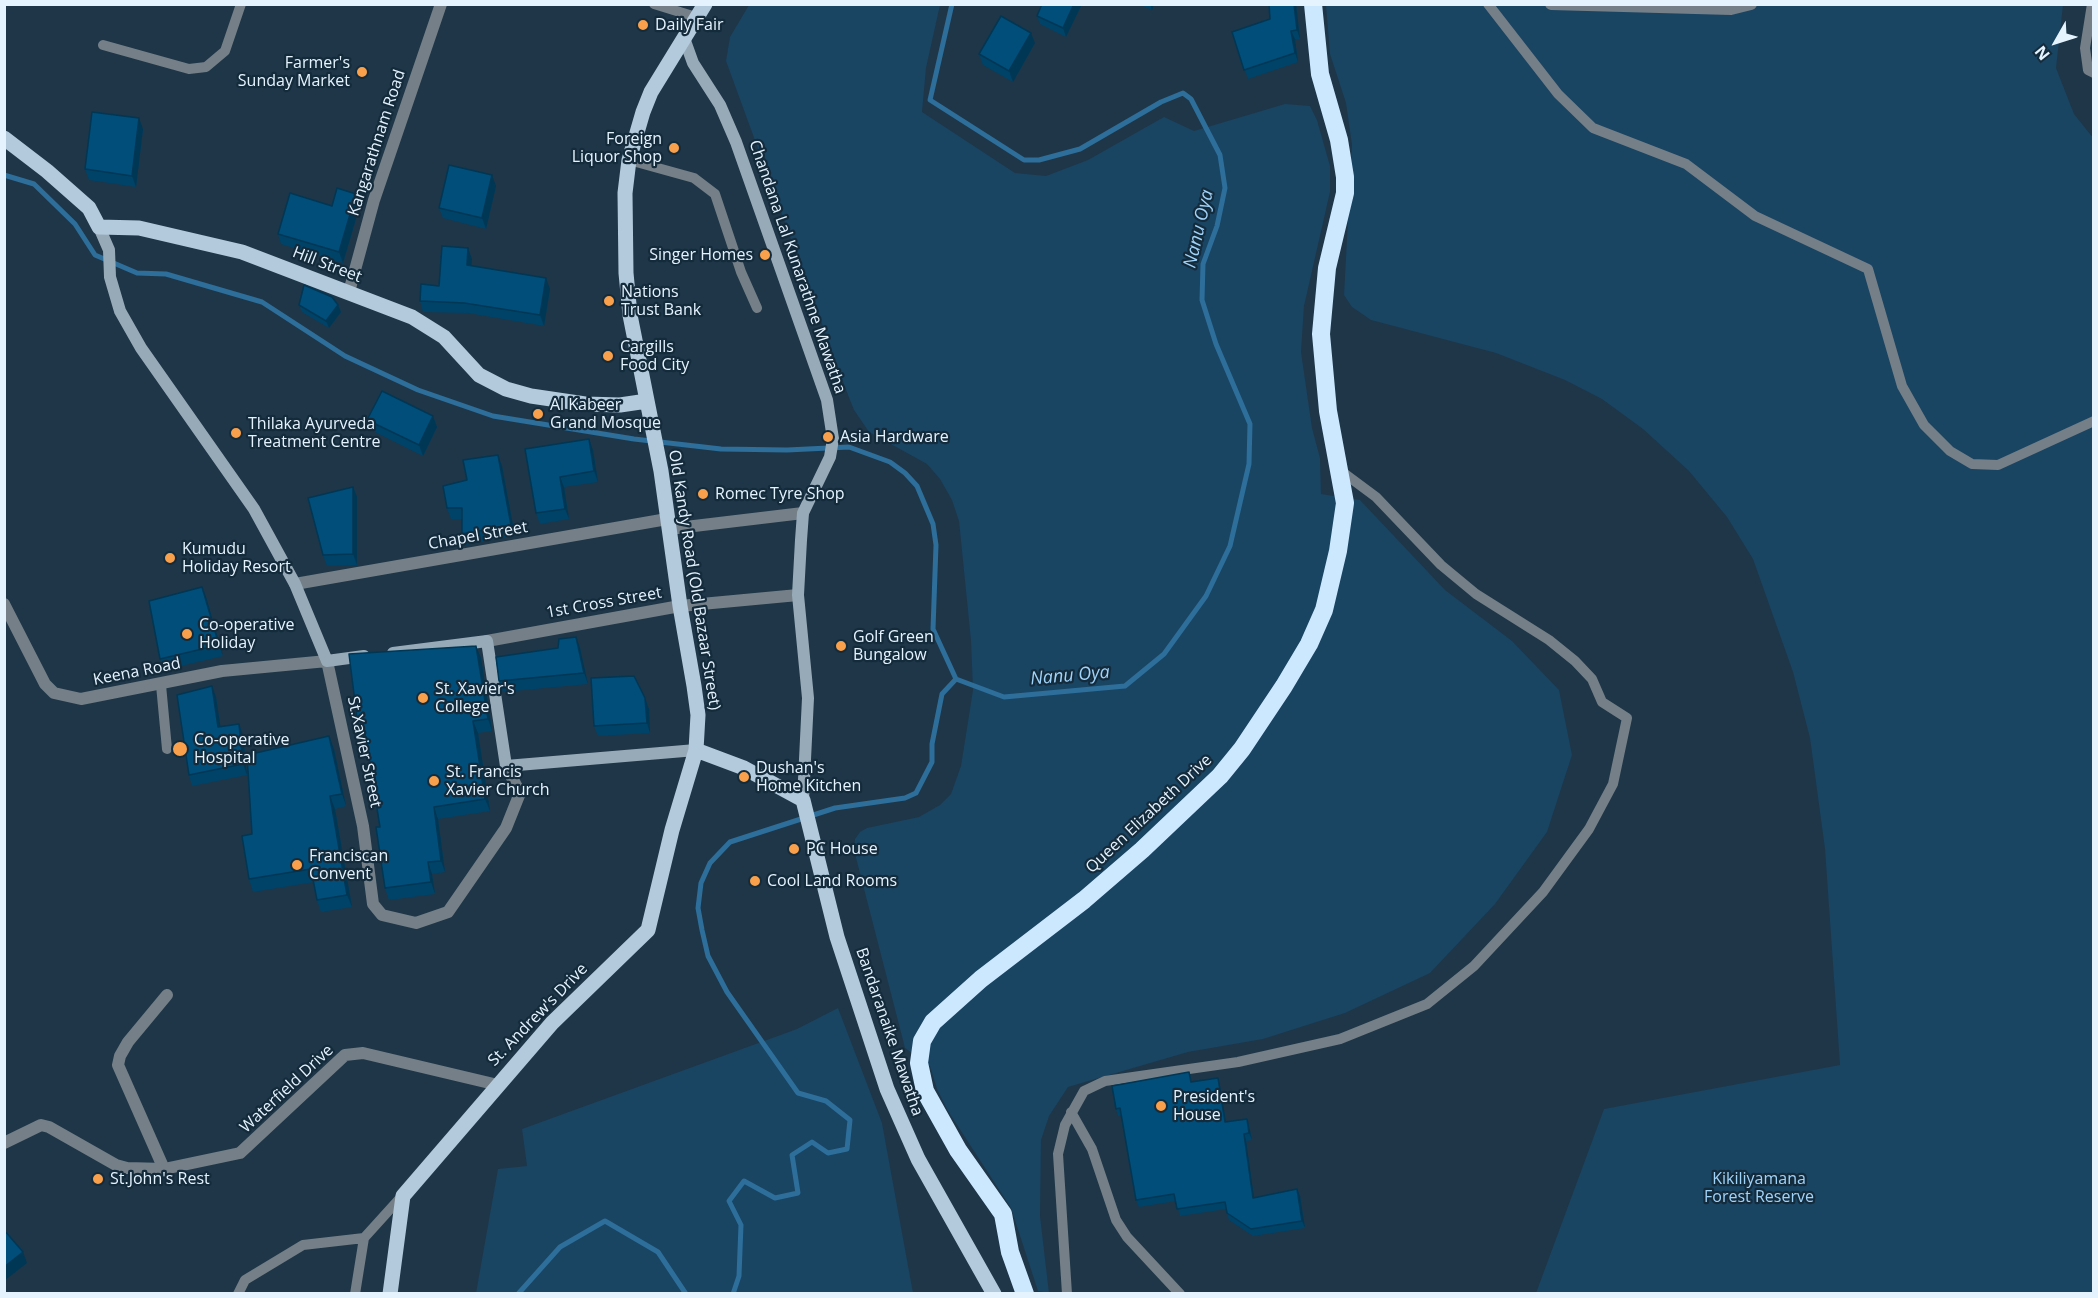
<!DOCTYPE html>
<html>
<head>
<meta charset="utf-8">
<style>
  body { margin:0 }
  #map { position:relative; width:2098px; height:1298px; overflow:hidden; background:#1e3647; font-family:"Open Sans",sans-serif }
  canvas { display:block }
  .frame { position:absolute; inset:0; border:6px solid #e5f3fe; pointer-events:none }
  .north { position:absolute; left:2026px; top:12px; width:60px; height:60px; -webkit-text-stroke:4px #142b3c; paint-order:stroke; rotate:231deg; font-size:16px; font-weight:700; line-height:24px; text-align:center; color:#e5f3fe }
  .north::after { content:''; display:block; margin:auto; width:21px; height:27px; background:#e5f3fe; clip-path:polygon(50% 0,100% 100%,50% 72%,0 100%) }
</style>
</head>
<body>
<div id="map">
<canvas width="2098" height="1298"></canvas>
<div class="frame"></div>
<div class="north">N</div>
</div>
<script>
const ctx = document.querySelector('canvas').getContext('2d');
ctx.lineJoin = 'round';
function fill(path, color) { ctx.fillStyle = color; ctx.fill(path, 'evenodd'); }
const toPath = rows => new Path2D(rows.map(r => 'M' + r).join(''));
function trace(path, color, width, dash) { ctx.strokeStyle = color; ctx.lineWidth = width; ctx.lineCap = dash ? 'butt' : 'round'; ctx.setLineDash(dash || []); ctx.stroke(path); }
function drawText(font, color, halo, rows, align = 'center') {
  ctx.font = font + ' "Open Sans",sans-serif'; ctx.lineWidth = 4.5; ctx.setLineDash([]); ctx.textBaseline = 'middle'; ctx.strokeStyle = halo; ctx.fillStyle = color; for (const [text, x, y, turn = 0] of rows) {
    ctx.save(); ctx.translate(x, y); ctx.rotate((+turn || 0) * Math.PI / 180); ctx.textAlign = isNaN(turn) ? turn : align; if (halo) ctx.strokeText(text, 0, 0); ctx.fillText(text, 0, 0); ctx.restore();
  }
}
fill(toPath([
  [749,5,940,5,926,68,922,112,1015,173,1046,176,1088,160,1164,117,1194,131,1285,104,1310,106,1317,120,1330,166,1330,192,1304,306,1301,352,1312,428,1320,458,1321,494,1360,500,1445,590,1512,641,1559,690,1572,755,1547,832,1495,904,1430,973,1345,1013,1263,1039,1188,1052,1068,1087,1049,1116,1041,1140,1040,1216,1049,1293,1038,1291,1011,1208,948,1111,937,1089,930,1066,905,1048,854,850,855,839,860,832,867,828,919,817,940,805,951,794,961,766,973,690,971,641,959,521,952,500,940,479,927,464,869,432,854,410,848,395,726,61,730,37],
  [1326,5,2063,5,2056,68,2074,114,2094,139,2093,1293,1536,1293,1604,1109,1840,1065,1825,849,1810,738,1793,672,1753,559,1727,517,1689,471,1643,429,1602,399,1565,380,1496,353,1371,320,1352,307,1344,295,1352,145,1346,103,1330,54],
  [838,1008,882,1123,913,1293,476,1293,498,1169,527,1166,522,1129,797,1029]
]), '#194462');
trace(toPath([
  [952,4,930,100,1024,160,1039,160,1080,149,1161,102,1183,93,1191,99,1220,155,1225,188,1217,226,1203,264,1202,300,1216,344,1250,424,1249,464,1230,546,1206,596,1164,654,1125,686,1004,697,956,679],
  [4,175,34,184,75,224,95,255,137,273,166,274,262,302,345,356,418,390,493,416,634,439,721,449,787,450,849,447,890,462,905,473,917,486,933,524,936,545,933,629,956,679],
  [518,1294,560,1247,605,1221,658,1252,686,1294],
  [733,1294,739,1276,741,1225,729,1201,744,1181,775,1198,798,1193,792,1155,812,1142,828,1153,847,1149,850,1120,826,1101,798,1093,727,992,708,956,702,930,698,908,701,883,710,863,730,842,835,808,905,798,916,793,932,762,932,744,942,694,956,679]
]), '#2d6e9b', 5);
trace(toPath([
  [654,4,696,17],
  [1488,4,1558,94,1593,128,1686,164,1755,216,1868,269,1902,386,1924,425,1950,451,1972,464,1998,465,2094,421],
  [2092,4,2085,48,2088,70,2094,73],
  [103,45,189,69,206,67,225,51,241,4],
  [629,160,694,178,715,194,741,272,757,308],
  [161,685,167,749],
  [1071,1112,1092,1149,1116,1220,1127,1237,1180,1294],
  [238,1294,245,1280,303,1245,364,1238],
  [355,1294,364,1238,402,1196],
  [1067,1294,1058,1154,1065,1125,1084,1091,1105,1081,1238,1062,1340,1039,1427,1004,1474,966,1543,892,1589,829,1613,784,1627,718,1602,702,1592,679,1575,661,1549,640,1476,594,1441,565,1376,497,1341,471]
]), '#747f88', 10);
trace(toPath([
  [1551,4,1731,9,1751,4],
  [349,292,374,200,441,4],
  [669,529,803,513],
  [295,584,667,519],
  [4,604,45,684,54,693,81,699,222,671,327,661,363,826,373,904,382,915,416,923,448,912,506,828,520,793,506,766],
  [487,641,680,606,798,595],
  [4,1143,41,1125,49,1127,116,1165,127,1168,164,1169,240,1153,345,1055,363,1053,498,1085],
  [164,1169,118,1065,120,1056,128,1042,167,995]
]), '#747f88', 12);
trace(toPath([
  [684,38,693,63,720,105,736,142,827,400,833,439,830,457,803,513,801,540,798,595,808,698,803,800],
  [99,227,109,250,110,277,120,311,141,348,254,509,295,584,327,661,364,656],
  [393,653,487,641,506,766,696,750]
]), '#97aab8', 12);
trace(toPath([
  [4,138,47,171,89,208,99,227,139,228,242,252,412,317,444,337,479,375,506,389,531,396,585,404,620,405,647,401],
  [696,750,744,768,803,800,837,937,887,1089,918,1159,994,1294],
  [390,1294,403,1196,552,1023,648,930,672,830,696,750,698,715,694,686,680,606,661,471,630,315,626,273,625,193,629,160,643,112,651,92,705,4]
]), '#b3cadd', 15);
trace(toPath([
  [1025,1294,1010,1252,1003,1214,958,1150,925,1091,919,1063,922,1041,933,1022,981,979,1084,900,1142,850,1220,776,1242,749,1284,686,1309,644,1324,610,1338,551,1345,503,1328,411,1321,334,1327,268,1345,193,1345,177,1339,140,1320,74,1313,4]
]), '#cce8ff', 18);
fill(toPath([
  [1042,4,1082,4,1066,37,1040,24,1037,16],
  [1139,4,1154,4,1152,10],
  [1266,4,1296,4,1300,39,1295,39,1298,62,1248,79,1232,32,1270,19,1269,5],
  [1035,43,1013,82,983,65,979,54],
  [143,129,136,187,89,180,85,169],
  [496,186,486,229,443,218,439,208],
  [356,194,360,205,343,263,281,244,278,234],
  [472,259,472,266,550,289,544,326,468,313,423,312,420,301],
  [299,305,338,305,341,312,329,328,302,312],
  [433,416,437,427,423,456,371,430,367,420],
  [525,449,593,450,598,482,564,487,569,519,540,524,536,513],
  [502,466,515,536,465,545,462,534,462,519,451,519,447,508,467,480],
  [353,487,357,497,357,565,327,566,323,555],
  [206,597,223,656,164,670,160,659],
  [580,648,588,684,503,692,499,681],
  [481,658,492,731,478,733,490,811,438,819,445,872,432,874,435,894,389,900,385,888,380,827,367,746,363,746,359,734],
  [216,697,220,726,239,724,243,735,247,775,192,786,189,775],
  [645,698,649,709,650,733,598,736,594,726],
  [329,736,334,749,346,806,335,809,352,907,321,912,317,900,314,882,253,892,249,879,252,834],
  [1192,1080,1192,1082,1220,1086,1226,1122,1247,1119,1249,1126,1252,1140,1246,1141,1254,1198,1297,1189,1300,1196,1305,1228,1253,1236,1229,1220,1226,1209,1180,1216,1176,1201,1139,1207,1136,1200,1121,1115,1118,1116,1116,1109]
]), '#004368');
fill(toPath([
  [1074,4,1082,4,1066,37,1063,28],
  [1150,4,1154,4,1152,10],
  [1294,4,1296,4,1300,39,1297,30],
  [1291,31,1295,39,1298,62,1295,53],
  [1031,33,1035,43,1013,82,1009,71],
  [139,118,143,129,136,187,132,176],
  [492,175,496,186,486,229,482,218],
  [356,194,360,205,343,263,339,252],
  [468,248,472,259,471,276,467,265],
  [546,278,550,289,544,326,540,315],
  [338,305,341,312,329,328,326,321],
  [433,416,437,427,423,456,419,445],
  [589,439,593,450,598,482,594,471],
  [498,455,502,466,515,536,511,525],
  [560,477,564,487,569,519,565,509],
  [353,487,357,497,357,565,353,554],
  [202,587,206,597,223,656,219,645],
  [576,637,580,648,588,684,584,673],
  [476,646,481,658,492,731,488,719],
  [212,686,216,697,222,737,218,727],
  [645,698,649,709,650,733,647,723],
  [473,721,478,733,490,811,485,799],
  [239,724,243,735,247,775,243,764],
  [329,736,334,749,346,806,342,794],
  [330,796,335,809,352,907,347,895],
  [434,807,438,819,445,872,441,861],
  [428,862,432,874,435,894,431,882],
  [1218,1078,1220,1086,1227,1129,1225,1122],
  [1247,1119,1249,1126,1252,1140,1249,1133],
  [1244,1134,1246,1141,1255,1205,1253,1198],
  [1297,1189,1300,1196,1305,1228,1302,1221],
  [23,1252,27,1263,4,1281,4,1267]
]), '#003755');
const building = toPath([
  [1042,4,1074,4,1063,28,1037,16,1042,4],
  [1269,4,1294,4,1297,30,1291,31,1295,53,1244,70,1232,32,1270,19,1269,4],
  [1001,16,1031,33,1009,71,979,54,1001,16],
  [92,112,139,118,132,176,85,169,92,112],
  [449,165,492,175,482,218,439,208,449,165],
  [337,188,356,194,339,252,278,234,290,193,332,206,337,188],
  [442,246,468,248,467,265,546,278,540,315,464,303,420,301,421,284,439,286,442,246],
  [304,285,332,297,338,305,326,321,299,305,304,285],
  [382,391,433,416,419,445,367,420,382,391],
  [589,439,594,471,560,477,565,509,536,513,525,449,589,439],
  [498,455,511,525,462,534,462,508,447,508,443,486,467,480,463,460,498,455],
  [353,487,353,554,323,555,308,498,353,487],
  [202,587,219,645,160,659,149,601,202,587],
  [576,637,584,673,499,681,496,657,558,648,559,639,576,637],
  [476,646,488,719,473,721,485,799,434,807,441,861,428,862,431,882,385,888,376,827,380,827,365,734,359,734,349,654,476,646],
  [634,676,645,698,647,723,594,726,591,678,634,676],
  [212,686,218,727,239,724,243,764,189,775,177,695,212,686],
  [329,736,342,794,330,796,347,895,317,900,311,869,249,879,242,836,252,834,247,755,329,736],
  [1189,1072,1191,1082,1218,1078,1225,1122,1247,1119,1249,1133,1244,1134,1253,1198,1297,1189,1302,1221,1251,1229,1227,1213,1225,1202,1177,1209,1174,1194,1136,1200,1120,1108,1116,1109,1112,1086,1189,1072],
  [4,1230,23,1252,4,1267,4,1230]
]);
fill(building, '#004e79');
trace(building, '#003755', 1.5);
for (const [x, y, r, color] of [
  [643,25,6,"#f8a04b"],
  [362,72,6,"#f8a04b"],
  [674,148,6,"#f8a04b"],
  [765,255,6,"#f8a04b"],
  [609,301,6,"#f8a04b"],
  [608,356,6,"#f8a04b"],
  [538,414,6,"#f8a04b"],
  [236,433,6,"#f8a04b"],
  [828,437,6,"#f8a04b"],
  [703,494,6,"#f8a04b"],
  [170,558,6,"#f8a04b"],
  [187,634,6,"#f8a04b"],
  [841,646,6,"#f8a04b"],
  [423,698,6,"#f8a04b"],
  [180,749,8,"#f8a04b"],
  [744,777,6,"#f8a04b"],
  [434,781,6,"#f8a04b"],
  [794,849,6,"#f8a04b"],
  [297,865,6,"#f8a04b"],
  [755,881,6,"#f8a04b"],
  [1161,1106,6,"#f8a04b"],
  [98,1179,6,"#f8a04b"]
]) { const dot = new Path2D(); dot.arc(x, y, r, 0, 2 * Math.PI); ctx.fillStyle = color; ctx.fill(dot); trace(dot, '#142b3c', 2); }
drawText('16px', '#e5f3fe', '#142b3c', [
  ["Daily Fair",655,25],
  ["Farmer's",350,63,"right"],
  ["Sunday Market",350,81,"right"],
  ["Foreign",662,139,"right"],
  ["Liquor Shop",662,157,"right"],
  ["Singer Homes",753,255,"right"],
  ["Nations",621,292],
  ["Trust Bank",621,310],
  ["Cargills",620,347],
  ["Food City",620,365],
  ["Al Kabeer",550,405],
  ["Grand Mosque",550,423],
  ["Thilaka Ayurveda",248,424],
  ["Treatment Centre",248,442],
  ["Asia Hardware",840,437],
  ["Romec Tyre Shop",715,494],
  ["Kumudu",182,549],
  ["Holiday Resort",182,567],
  ["Co-operative",199,625],
  ["Holiday",199,643],
  ["Golf Green",853,637],
  ["Bungalow",853,655],
  ["St. Xavier's",435,689],
  ["College",435,707],
  ["Co-operative",194,740],
  ["Hospital",194,758],
  ["Dushan's",756,768],
  ["Home Kitchen",756,786],
  ["St. Francis",446,772],
  ["Xavier Church",446,790],
  ["PC House",806,849],
  ["Franciscan",309,856],
  ["Convent",309,874],
  ["Cool Land Rooms",767,881],
  ["President's",1173,1097],
  ["House",1173,1115],
  ["St.John's Rest",110,1179]
], 'left');
drawText('16px', '#e5f3fe', '#142b3c', [
  ["Kangarathnam Road",377,143,-72],
  ["Hill Street",327,265,21],
  ["Chandana Lal Kunarathne Mawatha",797,267,71],
  ["Chapel Street",478,536,-10],
  ["Old Kandy Road (Old Bazaar Street)",694,580,81],
  ["1st Cross Street",604,603,-10],
  ["Keena Road",137,672,-11],
  ["St.Xavier Street",364,752,78],
  ["Queen Elizabeth Drive",1149,814,-43],
  ["St. Andrew's Drive",538,1015,-46],
  ["Bandaranaike Mawatha",889,1032,71],
  ["Waterfield Drive",287,1089,-43]
]);
drawText('16px', '#a0d3fa', '#142b3c', [
  ["Kikiliyamana",1759,1179],
  ["Forest Reserve",1759,1197]
]);
drawText('italic 18px', '#a0d3fa', '#142b3c', [
  ["Nanu Oya",1199,229,-77],
  ["Nanu Oya",1070,676,-5]
]);
</script>
</body>
</html>
